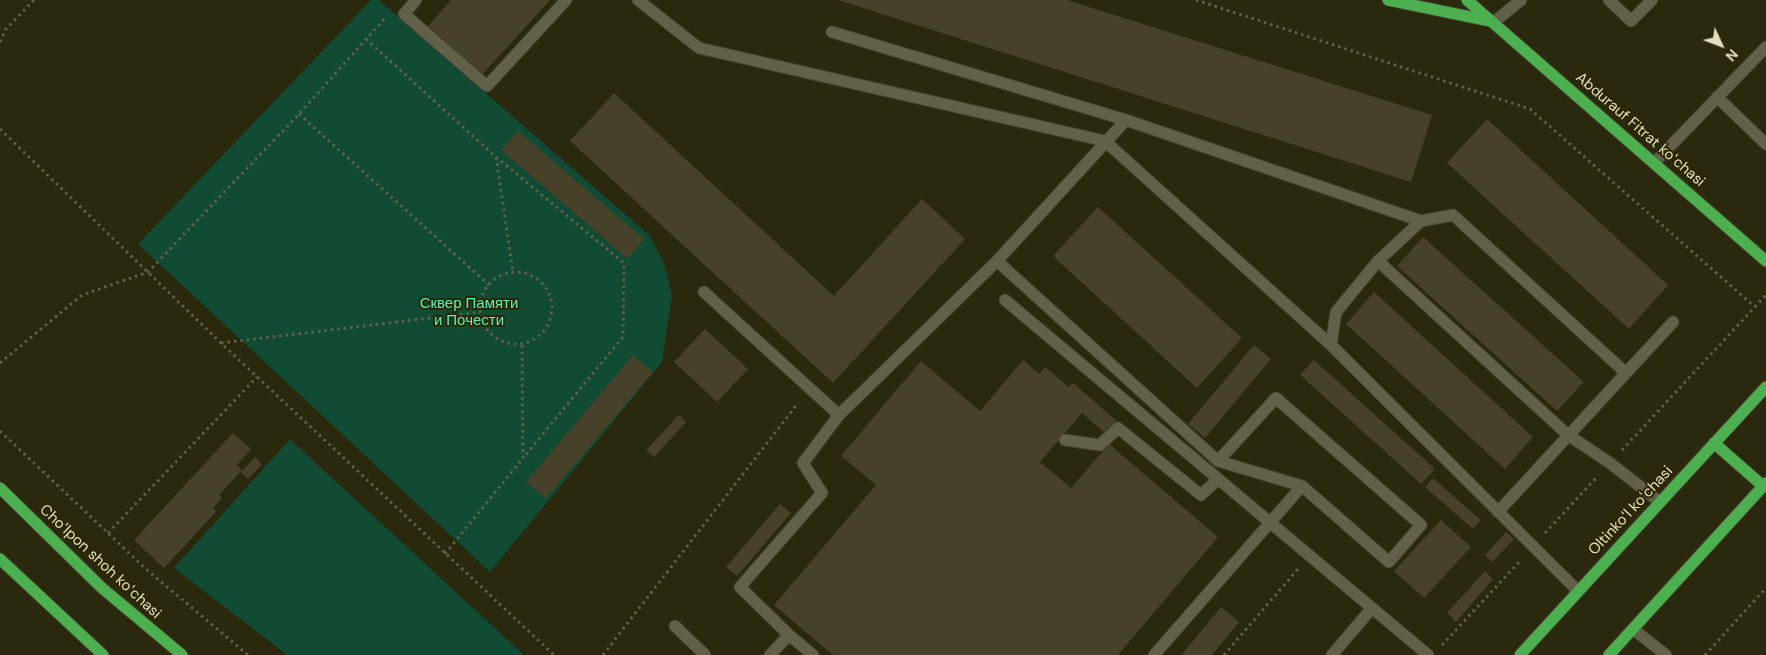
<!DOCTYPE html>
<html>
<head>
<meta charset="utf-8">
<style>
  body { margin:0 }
  #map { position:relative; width:1766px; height:655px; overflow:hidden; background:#2a280d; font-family:"DM Sans",sans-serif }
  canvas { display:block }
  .north { position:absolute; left:1696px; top:20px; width:50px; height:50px; -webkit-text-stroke:4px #2b2807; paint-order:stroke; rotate:133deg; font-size:14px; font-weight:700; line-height:20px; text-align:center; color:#e2e0c1 }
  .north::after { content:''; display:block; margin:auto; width:18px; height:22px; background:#e2e0c1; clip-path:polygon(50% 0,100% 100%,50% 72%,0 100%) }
</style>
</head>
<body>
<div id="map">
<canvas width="1766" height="655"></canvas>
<div class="north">N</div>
</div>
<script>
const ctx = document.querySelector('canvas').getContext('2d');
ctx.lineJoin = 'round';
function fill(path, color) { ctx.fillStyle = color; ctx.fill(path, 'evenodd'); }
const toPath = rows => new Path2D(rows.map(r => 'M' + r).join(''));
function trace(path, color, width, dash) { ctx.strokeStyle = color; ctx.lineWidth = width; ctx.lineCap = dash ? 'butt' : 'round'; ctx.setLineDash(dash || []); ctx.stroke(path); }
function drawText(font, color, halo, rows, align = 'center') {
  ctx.font = font + ' "DM Sans",sans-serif'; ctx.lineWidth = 4; ctx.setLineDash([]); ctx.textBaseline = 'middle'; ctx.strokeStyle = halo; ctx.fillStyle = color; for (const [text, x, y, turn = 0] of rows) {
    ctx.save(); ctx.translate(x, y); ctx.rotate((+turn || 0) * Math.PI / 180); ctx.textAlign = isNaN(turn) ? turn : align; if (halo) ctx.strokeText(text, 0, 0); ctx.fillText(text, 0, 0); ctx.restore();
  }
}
fill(toPath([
  [371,0,379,0,649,235,664,263,672,295,662,362,490,572,138,244],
  [290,439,524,655,287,655,174,568]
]), '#114b33');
fill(toPath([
  [451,0,550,0,482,75,428,26],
  [838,0,1067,0,1432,115,1411,182],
  [614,93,834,296,922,199,965,239,833,383,570,141],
  [1487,119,1668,285,1629,329,1447,163],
  [518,131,644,239,628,259,501,150],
  [1098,207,1242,338,1197,388,1053,256],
  [1423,237,1584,382,1557,411,1397,266],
  [1374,292,1533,437,1505,469,1346,324],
  [705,329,748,369,717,402,674,362],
  [1254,345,1271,359,1205,438,1188,424],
  [633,355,653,372,546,498,526,482],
  [1023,360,1039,374,1045,367,1069,387,1073,383,1117,421,1106,434,1082,413,1040,462,1071,488,1109,444,1218,537,1118,655,833,655,774,605,876,485,841,456,921,361,980,411],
  [1314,360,1435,469,1421,484,1300,375],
  [679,415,686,422,654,457,646,450],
  [233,433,251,449,237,465,242,470,219,495,222,498,213,508,216,512,164,568,134,540],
  [255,457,262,464,248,479,241,472],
  [1433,478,1481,520,1473,529,1425,487],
  [780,504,791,513,737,576,726,567],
  [1441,520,1471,547,1424,598,1394,571],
  [1506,532,1514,539,1492,562,1485,555],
  [1485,571,1493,579,1456,622,1447,613],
  [1221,607,1239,622,1212,655,1185,655,1183,653]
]), '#48412a');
const lane = toPath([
  [416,0,404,14,487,86,566,0],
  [638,0,699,48,1105,141,1331,345],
  [1609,0,1631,21,1652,0],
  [1494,22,1521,0],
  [832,32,1126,120,1421,221],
  [1717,97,1766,144],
  [1126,120,997,261,1218,461,1276,398,1421,525,1389,562,1302,486,1154,655],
  [1655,162,1766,47],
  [1378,261,1568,435,1610,463,1660,502],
  [704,292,839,415,997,261],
  [1005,300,1428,655],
  [1065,440,1100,445,1118,428,1201,495,1218,479],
  [1218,461,1302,486],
  [1498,512,1626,373],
  [1578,591,1331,345,1336,312,1378,261,1421,221,1453,215,1626,373,1673,322],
  [675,626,705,655],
  [1633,629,1666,655],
  [789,635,813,655],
  [770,655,789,635,740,587,822,493,803,463,839,415],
  [1332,655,1372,608]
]);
const fast = toPath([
  [1388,0,1490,21],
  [1467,0,1766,261],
  [1714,443,1763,486],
  [0,488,102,588,182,655],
  [0,559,103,655],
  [1520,655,1766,387],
  [1609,655,1766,483]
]);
trace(lane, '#45432f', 13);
trace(fast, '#45432f', 13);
trace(toPath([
  [1196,0,1530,109,1755,307],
  [366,39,496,157,624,263,623,337,523,458],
  [0,42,6,29,34,0],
  [299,114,489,285],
  [0,129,221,343,554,655],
  [496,157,513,272],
  '480 308a36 36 0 1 1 72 0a36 36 0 1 1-72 0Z',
  [221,343,480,312],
  [0,363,82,295,148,272,299,114,386,17],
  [0,431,147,570,248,655],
  [1622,450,1766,295],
  [108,533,257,377],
  [1545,533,1597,477],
  [445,554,523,458,522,344],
  [1442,645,1521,560],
  [603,655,798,403],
  [1224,655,1298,569],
  [1705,655,1766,588]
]), '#605f4b', 3, [2.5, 4]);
trace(lane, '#626049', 11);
trace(fast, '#4caf50', 11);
drawText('15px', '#e2e0c1', '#2b2807', [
  ["Abdurauf Fitrat koʻchasi",1640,130,41],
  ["Oltinkoʻl koʻchasi",1631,511,-47],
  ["Choʻlpon shoh koʻchasi",100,562,43]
]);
drawText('15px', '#5af1b8', '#2b2807', [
  ["Сквер Памяти",469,304],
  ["и Почести",469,321]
]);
</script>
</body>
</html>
